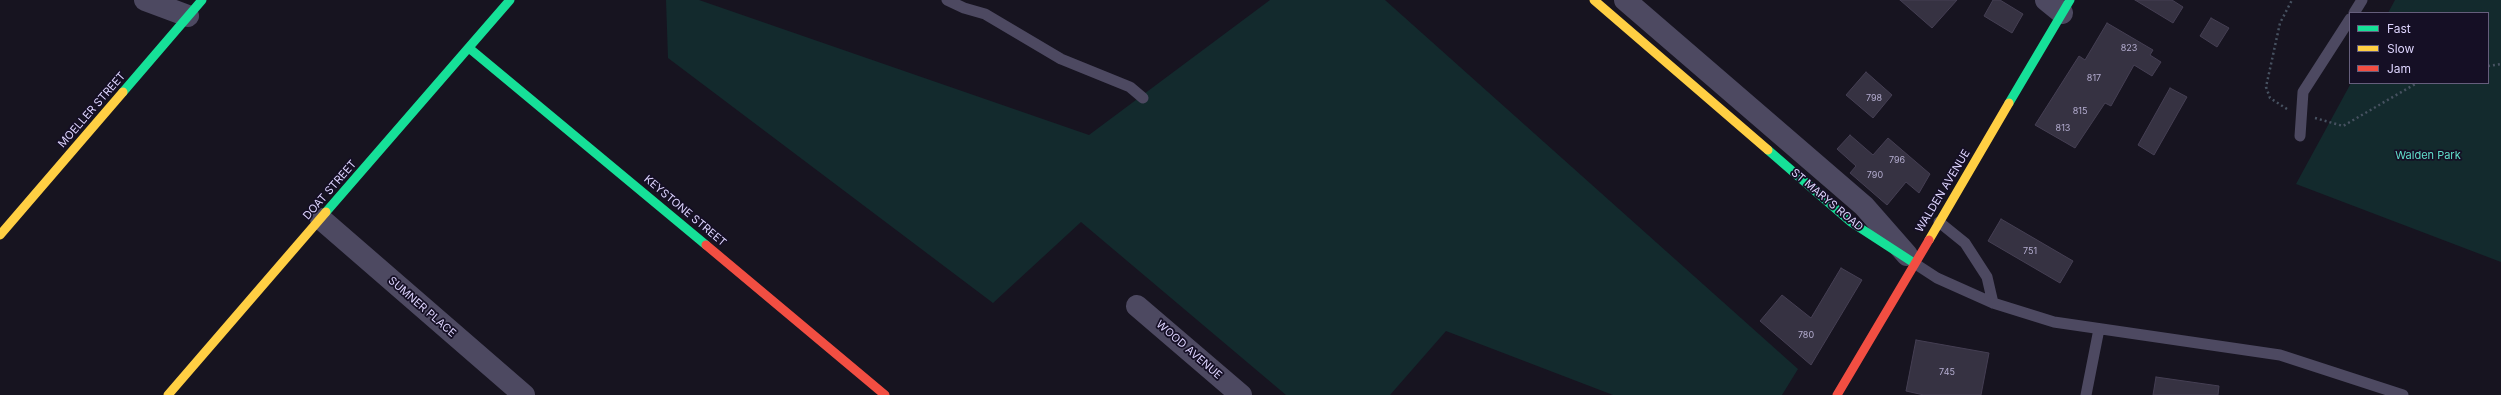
<!DOCTYPE html>
<html>
<head>
<meta charset="utf-8">
<style>
  body { margin:0 }
  #map { position:relative; width:2501px; height:395px; overflow:hidden; background:#171420; font-family:Inter,sans-serif }
  canvas { display:block }
  .legend { position:absolute; left:2349px; top:12px; width:140px; height:72px; box-sizing:border-box; background:#150f25; border:1px solid #655e7c; margin:0; padding:5px 7px; list-style:none; font-size:12px; color:#ddd4fe }
  .legend li { display:flex; align-items:center; gap:8px; height:20px }
  .legend b { width:20px; border:1px solid #655e7c }
</style>
</head>
<body>
<div id="map">
<canvas width="2501" height="395"></canvas>
<ul class="legend">
<li><b style="height:5px;background:#16e098"></b>Fast</li>
<li><b style="height:5px;background:#ffcf43"></b>Slow</li>
<li><b style="height:5px;background:#f24e42"></b>Jam</li>
</ul>
</div>
<script>
const ctx = document.querySelector('canvas').getContext('2d');
ctx.lineJoin = 'round';
function fill(path, color) { ctx.fillStyle = color; ctx.fill(path, 'evenodd'); }
const toPath = rows => new Path2D(rows.map(r => 'M' + r).join(''));
function trace(path, color, width, dash) { ctx.strokeStyle = color; ctx.lineWidth = width; ctx.lineCap = dash ? 'butt' : 'round'; ctx.setLineDash(dash || []); ctx.stroke(path); }
function drawText(font, color, halo, rows, align = 'center') {
  ctx.font = font + ' Inter,sans-serif'; ctx.lineWidth = 3.5; ctx.setLineDash([]); ctx.textBaseline = 'middle'; ctx.strokeStyle = halo; ctx.fillStyle = color; for (const [text, x, y, turn = 0] of rows) {
    ctx.save(); ctx.translate(x, y); ctx.rotate((+turn || 0) * Math.PI / 180); ctx.textAlign = isNaN(turn) ? turn : align; if (halo) ctx.strokeText(text, 0, 0); ctx.fillText(text, 0, 0); ctx.restore();
  }
}
fill(toPath([
  [666,0,699,0,1089,135,1270,0,1385,0,1798,369,1782,395,1613,395,1446,331,1390,395,1286,395,1081,222,993,303,668,58],
  [2395,0,2501,0,2501,262,2296,184,2351,83,2488,83,2488,13,2388,13]
]), '#132a2d');
const building = toPath([
  [1900,0,1957,0,1932,28,1900,0],
  [1993,0,2000,0,2023,14,2012,33,1984,16,1993,0],
  [2135,0,2172,0,2183,7,2173,23,2135,0],
  [2211,18,2229,28,2217,47,2200,36,2211,18],
  [2107,23,2153,50,2150,55,2161,62,2152,76,2134,65,2111,106,2105,103,2075,148,2035,125,2079,56,2085,60,2107,23],
  [1866,72,1892,95,1873,118,1846,95,1866,72],
  [2170,88,2187,97,2154,155,2138,145,2170,88],
  [1850,135,1873,155,1888,138,1930,174,1919,193,1906,182,1887,205,1850,173,1856,166,1837,149,1850,135],
  [2001,219,2073,261,2060,283,1988,241,2001,219],
  [1841,268,1862,280,1811,365,1760,321,1782,295,1811,318,1841,268],
  [1916,340,1989,353,1981,395,1924,395,1906,391,1916,340],
  [2156,377,2219,386,2218,395,2153,395,2156,377]
]);
fill(building, '#363242');
trace(building, '#453f53', 1);
trace(toPath([
  [2488,66,2501,64],
  [2287,109,2270,98,2266,87,2280,23,2292,0],
  [2315,118,2343,126,2417,83]
]), '#475261', 2.5, [2, 3]);
trace(toPath([
  [947,0,964,8,985,14,1061,59,1130,87,1143,98],
  [2354,13,2362,0],
  [2300,136,2303,92,2350,19],
  [1939,222,1965,243,1987,277,1993,303],
  [1914,263,1937,278,1993,303,2054,322,2280,355,2403,395],
  [2086,395,2099,329]
]), '#4d4961', 11);
trace(toPath([
  [145,0,188,16],
  [1625,0,1864,206,1907,255],
  [2046,0,2062,13],
  [321,219,524,395],
  [1137,306,1241,395]
]), '#4d4961', 22);
trace(toPath([
  [469,48,706,245],
  [123,92,202,0],
  [2009,103,2070,0],
  [1768,150,1851,222,1914,263],
  [326,212,510,0]
]), '#16e098', 9);
trace(toPath([
  [1594,0,1768,150],
  [0,235,123,92],
  [1929,240,2009,103],
  [168,395,326,212]
]), '#ffcf43', 9);
trace(toPath([
  [706,245,885,395],
  [1837,395,1929,240]
]), '#f24e42', 9);
drawText('9px', '#b3accf', null, [
  ["823",2129,48],
  ["817",2094,78],
  ["798",1874,98],
  ["815",2080,111],
  ["813",2063,128],
  ["796",1897,160],
  ["790",1875,175],
  ["751",2030,251],
  ["780",1806,335],
  ["745",1947,372]
]);
drawText('11px', '#ddd4fe', '#150f25', [
  ["MOELLER STREET",92,110,-49],
  ["DOAT STREET",330,190,-49],
  ["WALDEN AVENUE",1943,191,-59],
  ["ST MARYS ROAD",1827,200,40],
  ["KEYSTONE STREET",685,211,40],
  ["SUMNER PLACE",422,307,41],
  ["WOOD AVENUE",1189,350,41]
]);
drawText('11px', '#61decb', '#150f25', [
  ["Walden Park",2428,156]
]);
</script>
</body>
</html>
